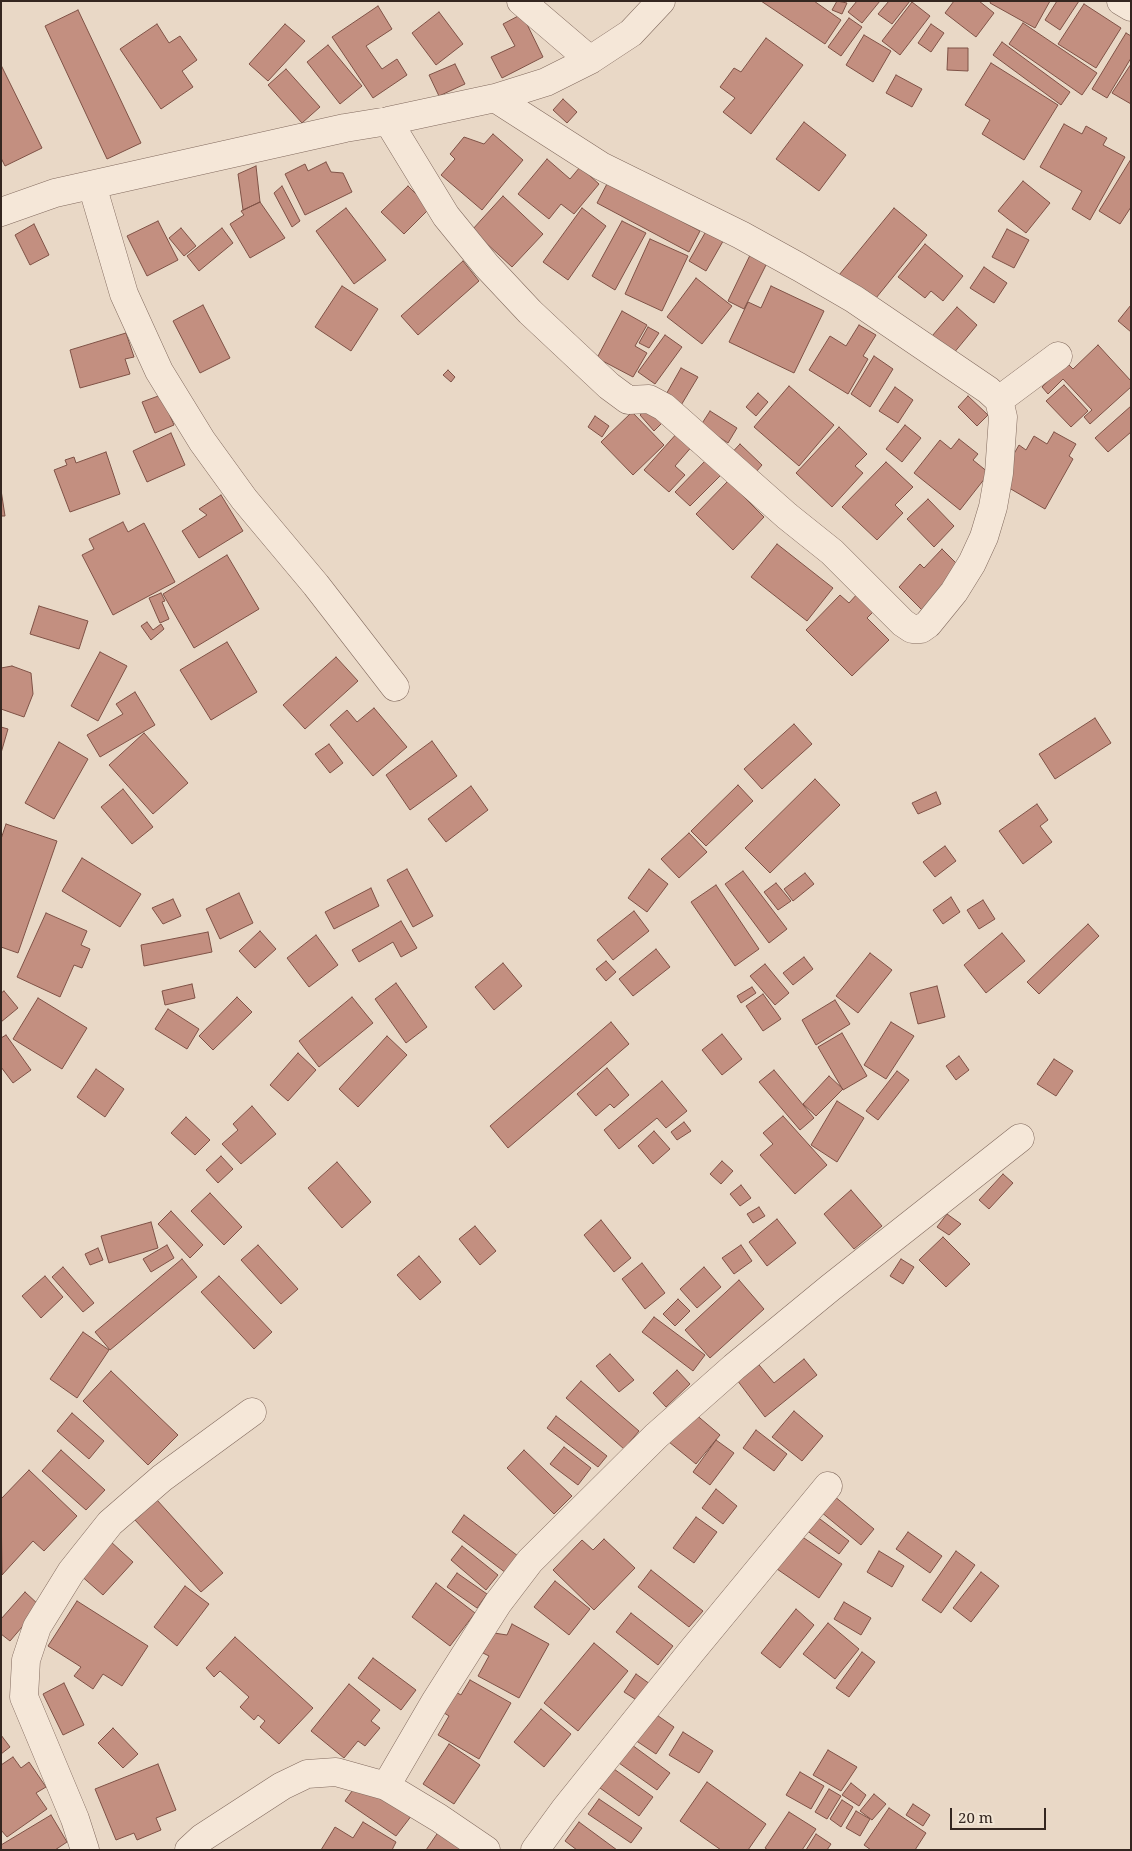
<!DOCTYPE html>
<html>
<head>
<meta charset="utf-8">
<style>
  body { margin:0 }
  #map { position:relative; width:1132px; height:1851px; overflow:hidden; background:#e9d8c6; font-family:"Noto Serif",serif }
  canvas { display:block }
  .frame { position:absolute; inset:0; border:2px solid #342620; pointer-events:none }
  .scale { position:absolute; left:950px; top:1808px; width:96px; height:22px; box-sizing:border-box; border:2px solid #342620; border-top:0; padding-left:6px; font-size:15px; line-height:18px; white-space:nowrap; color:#342620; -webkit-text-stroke:4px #f1e4d4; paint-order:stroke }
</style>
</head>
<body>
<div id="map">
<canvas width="1132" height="1851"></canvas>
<div class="frame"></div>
<div class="scale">20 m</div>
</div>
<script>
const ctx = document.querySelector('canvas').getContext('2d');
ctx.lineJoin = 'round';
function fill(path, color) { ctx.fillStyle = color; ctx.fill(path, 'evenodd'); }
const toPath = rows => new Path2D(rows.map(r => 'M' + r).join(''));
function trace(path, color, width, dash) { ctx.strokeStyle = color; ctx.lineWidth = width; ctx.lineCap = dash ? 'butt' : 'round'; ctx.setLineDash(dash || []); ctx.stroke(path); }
const building = toPath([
  [761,1,814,1,841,20,825,44,761,1],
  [837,1,847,3,842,14,832,10,837,1],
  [857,1,880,1,862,23,848,12,857,1],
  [889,1,910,1,892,24,878,14,889,1],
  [954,1,979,1,994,13,976,37,945,13,954,1],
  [991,1,1050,1,1035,28,990,3,991,1],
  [1057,1,1079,1,1060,30,1045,20,1057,1],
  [912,2,930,16,900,55,882,41,912,2],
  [1084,4,1121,28,1096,68,1058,44,1084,4],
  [378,6,392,29,366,46,382,69,397,59,407,75,373,98,332,37,378,6],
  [78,10,141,143,107,159,45,26,78,10],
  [439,12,463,44,436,65,412,33,439,12],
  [522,14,543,57,502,78,491,57,515,46,503,24,522,14],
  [849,18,862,27,841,56,828,47,849,18],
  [1023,23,1097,73,1082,95,1009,44,1023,23],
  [157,24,169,43,180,36,197,60,182,71,193,87,161,109,120,49,157,24],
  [285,24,305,41,268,81,249,64,285,24],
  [931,24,944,33,931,52,918,43,931,24],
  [1126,33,1131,36,1131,58,1107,98,1092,89,1126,33],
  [864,35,891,51,873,82,846,65,864,35],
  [766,38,803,65,751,134,723,112,735,98,720,87,734,68,741,72,766,38],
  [1002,42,1070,92,1061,105,993,55,1002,42],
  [328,45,362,86,340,104,307,62,328,45],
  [948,48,968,48,968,71,947,70,948,48],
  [991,63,1058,105,1024,160,982,134,990,120,965,105,991,63],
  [455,64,465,84,439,96,429,75,455,64],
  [1131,64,1131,104,1112,93,1131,64],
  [1,65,42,148,5,166,1,158,1,65],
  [286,69,320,107,302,123,268,85,286,69],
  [896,75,922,89,912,107,886,93,896,75],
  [563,99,577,112,567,123,553,110,563,99],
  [804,122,846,155,819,191,776,159,804,122],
  [1064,124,1082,134,1086,126,1107,138,1103,145,1125,157,1090,220,1072,209,1082,191,1040,167,1064,124],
  [493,134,523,160,482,210,441,175,455,159,450,154,464,137,484,144,493,134],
  [547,159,570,179,580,167,599,184,574,214,561,204,549,219,518,194,547,159],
  [1131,159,1131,207,1120,224,1099,211,1131,159],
  [326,162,331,172,343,173,352,192,305,215,285,174,305,164,308,171,326,162],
  [256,166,260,202,243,210,238,174,256,166],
  [1023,181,1050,203,1026,233,998,211,1023,181],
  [608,182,700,231,689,252,597,203,608,182],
  [282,186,300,221,292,227,274,193,282,186],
  [408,186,430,208,404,234,381,212,408,186],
  [503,196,543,234,512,267,472,230,503,196],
  [260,202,285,238,250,258,230,224,244,215,241,211,260,202],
  [346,208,386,260,354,284,316,231,346,208],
  [582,208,606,226,568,280,543,262,582,208],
  [894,208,927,235,872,303,839,275,894,208],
  [158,221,178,260,147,276,127,236,158,221],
  [622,221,646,233,615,290,592,276,622,221],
  [34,224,49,255,30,265,15,235,34,224],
  [709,226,726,236,706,271,689,261,709,226],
  [181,228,196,246,184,256,169,238,181,228],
  [222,228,233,243,199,271,187,256,222,228],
  [1007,229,1029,240,1014,268,992,257,1007,229],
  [650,239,688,256,662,311,625,294,650,239],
  [925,244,963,276,943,301,931,291,925,298,898,277,925,244],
  [752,251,769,259,744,309,728,301,752,251],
  [463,261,479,281,418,335,401,316,463,261],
  [984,267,1007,283,994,303,970,288,984,267],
  [696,278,732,306,702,344,667,317,696,278],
  [342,286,378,309,351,351,315,327,342,286],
  [771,286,824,311,794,373,729,342,748,302,761,308,771,286],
  [203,305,230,358,200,373,173,321,203,305],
  [1131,305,1131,332,1118,321,1131,305],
  [957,307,977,325,953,354,932,336,957,307],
  [622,311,647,325,635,346,647,353,633,377,597,358,622,311],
  [859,325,876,335,863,356,868,359,848,394,809,370,830,336,846,346,859,325],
  [648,327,659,333,649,348,639,343,648,327],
  [126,333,134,357,125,359,130,374,80,388,70,350,126,333],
  [665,335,682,347,655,384,638,372,665,335],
  [1098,345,1131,381,1131,387,1090,424,1084,417,1092,410,1063,379,1048,394,1042,387,1067,363,1073,369,1098,345],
  [874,356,893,369,870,407,851,394,874,356],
  [681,368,698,377,680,407,664,398,681,368],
  [448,370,455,377,451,382,443,375,448,370],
  [1064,385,1088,411,1071,427,1046,401,1064,385],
  [789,386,834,425,799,466,754,427,789,386],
  [895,387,913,400,898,423,879,411,895,387],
  [758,393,768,402,756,416,746,407,758,393],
  [161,395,174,425,155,433,142,402,161,395],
  [968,396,988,415,977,426,958,407,968,396],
  [653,403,667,418,654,431,640,415,653,403],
  [1131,406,1131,432,1108,452,1095,438,1131,406],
  [710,411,737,428,728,443,701,425,710,411],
  [632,412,664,445,633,475,601,442,632,412],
  [595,416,609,426,602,437,588,427,595,416],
  [905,425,921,438,902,462,886,449,905,425],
  [839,427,867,454,855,466,863,473,832,507,796,473,839,427],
  [679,431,694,444,675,466,685,475,669,492,644,470,679,431],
  [1054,432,1076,444,1069,456,1073,459,1045,509,1004,485,1007,466,1019,445,1026,450,1034,436,1047,444,1054,432],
  [171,433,185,465,147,482,133,451,171,433],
  [959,439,978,454,973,460,989,473,960,510,914,473,940,440,951,449,959,439],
  [740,444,762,465,750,479,727,458,740,444],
  [106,452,120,494,70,512,54,470,67,465,65,460,74,457,76,463,106,452],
  [706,460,721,475,690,506,675,492,706,460],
  [886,462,913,487,895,505,903,513,877,540,842,507,886,462],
  [728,481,764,517,733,550,696,514,728,481],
  [1,490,5,516,1,516,1,490],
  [221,495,243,531,199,558,182,531,207,515,199,509,221,495],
  [928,499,954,526,934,547,907,519,928,499],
  [123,522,128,532,144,523,175,582,113,615,82,555,94,549,89,539,123,522],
  [777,544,833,588,807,621,751,577,777,544],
  [942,549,962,569,923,611,899,587,920,564,924,568,942,549],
  [227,555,259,609,194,648,163,594,227,555],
  [859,592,876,609,867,618,889,640,852,676,806,630,840,595,849,603,859,592],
  [161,593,165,601,162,602,169,619,160,623,149,598,161,593],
  [39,606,88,621,79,649,30,634,39,606],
  [147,622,153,630,161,624,164,629,151,640,141,626,147,622],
  [227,642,257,692,211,720,180,670,227,642],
  [100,652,127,666,98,721,71,706,100,652],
  [336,657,358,681,305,729,283,705,336,657],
  [12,666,31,673,33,694,24,717,1,709,1,668,12,666],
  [135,692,155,725,100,757,87,735,123,714,116,704,135,692],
  [374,708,407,747,373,776,330,725,347,710,357,722,374,708],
  [1095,718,1111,743,1055,779,1039,754,1095,718],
  [794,724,812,744,762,789,744,769,794,724],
  [1,727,8,729,1,753,1,727],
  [144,733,188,783,153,814,109,765,144,733],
  [432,741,457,776,410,810,386,775,432,741],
  [59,742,88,759,54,819,25,803,59,742],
  [329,744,343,763,330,773,315,754,329,744],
  [815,779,840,805,770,873,745,848,815,779],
  [738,785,753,801,706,846,691,831,738,785],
  [471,786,488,810,446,842,428,819,471,786],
  [123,789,153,827,132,844,101,807,123,789],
  [936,792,941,804,918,814,912,803,936,792],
  [1037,804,1048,820,1040,826,1052,842,1023,864,999,831,1037,804],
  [6,824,57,841,18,953,1,947,1,839,6,824],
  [689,833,707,852,679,878,661,859,689,833],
  [945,846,956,861,935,877,923,862,945,846],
  [82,858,141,894,120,927,62,891,82,858],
  [407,869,433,916,413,927,387,880,407,869],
  [649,869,668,884,647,912,628,898,649,869],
  [743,871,787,929,769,943,725,884,743,871],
  [805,873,814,884,793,901,784,889,805,873],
  [776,883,791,901,778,910,764,892,776,883],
  [716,885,759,949,735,966,691,902,716,885],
  [371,888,379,906,334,929,325,912,371,888],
  [239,893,253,923,220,939,206,909,239,893],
  [951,897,960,912,943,924,933,910,951,897],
  [173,899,181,916,163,924,152,908,173,899],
  [983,900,995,919,979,929,967,910,983,900],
  [634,911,649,931,613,960,597,940,634,911],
  [46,913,87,931,81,945,90,949,82,968,74,965,60,997,17,977,46,913],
  [401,921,417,948,401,957,393,942,359,962,352,950,401,921],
  [1088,924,1099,936,1039,994,1027,982,1088,924],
  [260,931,276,949,255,968,239,951,260,931],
  [208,932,212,952,144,966,141,945,208,932],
  [1002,933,1025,961,986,993,964,965,1002,933],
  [316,935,338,965,309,987,287,958,316,935],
  [656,949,670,967,633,996,619,979,656,949],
  [870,953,892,970,858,1013,836,996,870,953],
  [804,957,813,969,793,985,783,973,804,957],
  [606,961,616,972,606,981,596,969,606,961],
  [503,963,522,986,494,1010,475,987,503,963],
  [765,964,789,993,775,1005,750,976,765,964],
  [396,983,427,1027,406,1043,375,999,396,983],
  [192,984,195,998,165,1005,162,991,192,984],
  [937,986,945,1017,918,1024,910,993,937,986],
  [752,987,756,993,741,1003,737,996,752,987],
  [4,991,18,1008,1,1022,1,993,4,991],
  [763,994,781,1019,763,1031,746,1006,763,994],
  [237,997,252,1012,213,1050,199,1036,237,997],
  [352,997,373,1023,319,1067,299,1041,352,997],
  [38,998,87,1028,62,1069,13,1039,38,998],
  [835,1000,850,1024,816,1045,802,1020,835,1000],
  [168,1009,199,1029,187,1049,155,1029,168,1009],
  [611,1022,629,1044,508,1148,490,1126,611,1022],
  [891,1022,914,1036,886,1079,864,1065,891,1022],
  [842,1033,867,1076,843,1090,818,1047,842,1033],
  [722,1034,742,1059,722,1075,702,1050,722,1034],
  [6,1035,31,1070,13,1083,1,1067,1,1038,6,1035],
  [387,1036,407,1055,358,1107,339,1089,387,1036],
  [298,1053,316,1070,288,1101,270,1085,298,1053],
  [959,1056,969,1070,956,1080,946,1066,959,1056],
  [1054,1059,1073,1071,1056,1096,1037,1084,1054,1059],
  [607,1068,629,1095,614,1108,610,1104,596,1116,577,1094,607,1068],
  [96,1069,124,1089,105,1117,77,1097,96,1069],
  [774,1070,814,1118,800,1130,759,1082,774,1070],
  [897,1071,909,1080,878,1120,866,1111,897,1071],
  [829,1076,843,1089,816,1116,803,1104,829,1076],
  [662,1081,687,1111,666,1128,657,1118,619,1149,604,1130,662,1081],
  [837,1101,864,1118,837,1162,811,1145,837,1101],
  [252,1106,276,1134,241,1164,222,1144,238,1130,233,1124,252,1106],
  [783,1116,827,1165,795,1194,760,1155,773,1144,763,1133,783,1116],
  [186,1117,210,1140,195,1155,171,1133,186,1117],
  [684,1122,691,1131,677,1140,671,1132,684,1122],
  [654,1131,670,1149,653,1164,638,1146,654,1131],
  [221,1156,233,1169,218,1183,206,1170,221,1156],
  [722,1161,733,1171,721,1184,710,1174,722,1161],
  [337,1162,371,1202,342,1228,308,1188,337,1162],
  [1003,1174,1013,1183,989,1209,979,1200,1003,1174],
  [741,1185,751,1198,740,1206,730,1194,741,1185],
  [851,1190,882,1226,854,1249,824,1214,851,1190],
  [210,1193,242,1227,224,1245,191,1211,210,1193],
  [759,1207,765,1216,753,1223,747,1214,759,1207],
  [171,1211,203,1245,190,1258,158,1224,171,1211],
  [947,1214,961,1224,949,1235,937,1227,947,1214],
  [777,1219,796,1243,767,1266,749,1242,777,1219],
  [601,1220,631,1258,614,1272,584,1235,601,1220],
  [151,1222,158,1248,109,1263,101,1236,151,1222],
  [475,1226,496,1251,480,1265,459,1239,475,1226],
  [943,1237,970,1264,946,1287,919,1260,943,1237],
  [167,1245,174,1258,151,1272,143,1259,167,1245],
  [258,1245,298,1289,281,1304,241,1260,258,1245],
  [741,1245,752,1261,734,1274,722,1258,741,1245],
  [98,1248,103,1260,90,1265,85,1254,98,1248],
  [419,1256,441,1282,420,1300,397,1275,419,1256],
  [182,1259,197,1277,110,1350,95,1332,182,1259],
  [901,1259,914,1267,903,1284,890,1276,901,1259],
  [642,1263,665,1293,645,1309,622,1279,642,1263],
  [63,1267,94,1303,83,1312,52,1277,63,1267],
  [704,1267,721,1287,697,1308,680,1289,704,1267],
  [45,1276,63,1297,41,1318,22,1296,45,1276],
  [219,1276,272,1332,254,1349,201,1292,219,1276],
  [739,1280,764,1309,710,1358,685,1330,739,1280],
  [678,1299,690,1311,675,1326,663,1314,678,1299],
  [654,1317,705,1355,693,1371,642,1332,654,1317],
  [83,1332,109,1350,77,1398,50,1379,83,1332],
  [610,1354,634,1380,619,1392,596,1366,610,1354],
  [804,1359,817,1375,765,1417,734,1376,755,1360,774,1383,804,1359],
  [677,1370,690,1384,666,1407,653,1393,677,1370],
  [111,1371,178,1435,148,1465,83,1401,111,1371],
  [581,1381,639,1431,624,1449,566,1398,581,1381],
  [794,1411,823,1436,802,1461,772,1437,794,1411],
  [72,1413,104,1441,89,1459,57,1431,72,1413],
  [694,1413,720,1435,696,1464,669,1442,694,1413],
  [556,1416,607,1456,598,1467,547,1428,556,1416],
  [756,1430,787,1454,774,1471,743,1448,756,1430],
  [716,1440,734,1453,710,1485,693,1472,716,1440],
  [564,1447,591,1468,578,1485,550,1464,564,1447],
  [61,1450,105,1490,86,1510,42,1471,61,1450],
  [524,1450,572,1496,554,1514,507,1468,524,1450],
  [29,1470,77,1516,44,1551,33,1541,2,1575,1,1499,29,1470],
  [716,1489,737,1506,723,1524,702,1508,716,1489],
  [828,1491,874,1529,861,1545,815,1507,828,1491],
  [157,1500,223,1573,201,1592,135,1520,157,1500],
  [464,1515,518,1556,506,1573,452,1532,464,1515],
  [816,1516,849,1541,839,1554,806,1530,816,1516],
  [696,1517,717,1532,694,1563,673,1548,696,1517],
  [908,1532,942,1556,930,1573,896,1549,908,1532],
  [801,1536,842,1564,819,1598,777,1569,801,1536],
  [604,1539,635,1568,594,1610,553,1570,582,1540,593,1550,604,1539],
  [110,1541,133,1562,103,1595,79,1574,110,1541],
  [462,1546,498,1575,486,1590,451,1560,462,1546],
  [879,1551,904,1566,892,1587,867,1572,879,1551],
  [956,1551,975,1565,941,1613,922,1600,956,1551],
  [651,1570,703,1611,689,1627,638,1587,651,1570],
  [981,1572,999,1586,971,1622,953,1608,981,1572],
  [457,1573,487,1594,477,1608,447,1587,457,1573],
  [555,1581,590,1609,569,1635,534,1607,555,1581],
  [436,1583,475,1613,450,1646,412,1617,436,1583],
  [185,1586,209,1604,177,1646,154,1627,185,1586],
  [25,1592,40,1606,10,1641,1,1634,1,1619,25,1592],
  [77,1601,148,1646,122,1686,103,1674,93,1689,74,1676,81,1667,48,1646,77,1601],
  [844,1602,871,1618,861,1635,834,1619,844,1602],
  [796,1609,814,1625,780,1668,761,1653,796,1609],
  [631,1613,673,1646,658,1665,616,1632,631,1613],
  [828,1623,859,1649,835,1679,803,1654,828,1623],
  [512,1624,549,1644,519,1698,478,1676,489,1656,483,1653,494,1633,507,1635,512,1624],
  [235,1637,313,1708,279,1744,260,1727,265,1721,258,1715,254,1720,240,1707,249,1697,220,1671,214,1677,206,1668,235,1637],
  [594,1643,628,1671,578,1731,544,1703,594,1643],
  [862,1652,875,1662,849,1697,836,1688,862,1652],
  [373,1658,416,1690,401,1710,358,1678,373,1658],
  [636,1674,650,1684,638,1701,624,1692,636,1674],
  [470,1680,511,1703,479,1759,438,1735,449,1716,441,1711,452,1690,461,1695,470,1680],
  [64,1683,84,1725,63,1735,43,1694,64,1683],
  [349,1684,380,1710,371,1721,380,1728,365,1746,358,1741,344,1758,311,1731,349,1684],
  [541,1709,571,1734,544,1767,514,1742,541,1709],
  [651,1711,674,1727,656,1754,632,1738,651,1711],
  [113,1728,138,1754,123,1768,98,1743,113,1728],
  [683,1732,713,1751,699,1773,669,1755,683,1732],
  [1,1735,10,1747,1,1754,1,1735],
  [449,1744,480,1765,454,1804,423,1784,449,1744],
  [632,1745,670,1773,657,1790,619,1763,632,1745],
  [828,1750,857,1767,841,1791,813,1775,828,1750],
  [13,1757,21,1768,29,1762,46,1787,36,1793,47,1809,7,1837,1,1830,1,1765,13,1757],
  [158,1764,176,1810,156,1818,161,1830,137,1840,134,1833,116,1840,95,1789,158,1764],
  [614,1769,653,1797,639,1816,600,1788,614,1769],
  [800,1772,824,1786,811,1809,786,1795,800,1772],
  [707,1782,766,1824,748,1850,721,1850,680,1821,707,1782],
  [851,1783,866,1795,859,1806,842,1795,851,1783],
  [357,1784,412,1815,396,1836,345,1801,357,1784],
  [829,1789,841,1796,827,1819,815,1812,829,1789],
  [874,1794,886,1804,872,1820,860,1811,874,1794],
  [599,1799,642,1828,631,1843,588,1814,599,1799],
  [842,1800,853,1807,841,1827,830,1819,842,1800],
  [913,1804,930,1815,923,1826,906,1815,913,1804],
  [889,1808,926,1833,915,1850,871,1850,864,1845,889,1808],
  [856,1811,870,1819,860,1836,846,1828,856,1811],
  [789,1812,816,1829,802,1850,768,1850,765,1848,789,1812],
  [51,1815,67,1842,55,1850,1,1850,1,1845,51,1815],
  [363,1822,396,1842,392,1850,321,1850,335,1827,353,1838,363,1822],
  [579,1822,617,1850,577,1850,565,1841,579,1822],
  [439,1831,467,1850,426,1850,439,1831],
  [816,1834,831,1844,827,1850,806,1850,816,1834]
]);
fill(building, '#c38f80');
trace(building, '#7f5246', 1);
const minor = toPath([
  [521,1,590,60],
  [1121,1,1131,7],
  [495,98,601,166,741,235,799,267,854,299,988,390,999,400,1058,356],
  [388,121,446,216,486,265,530,312,609,386,628,400,649,399,664,407,787,516,832,552,903,623,912,629,921,629,928,624,954,592,972,563,984,537,993,507,999,473,1003,417,999,400],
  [92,185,124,294,159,371,202,441,244,499,316,585,395,687],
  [1,212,55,193,345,128,388,121,495,98,546,82,590,60,631,33,661,1],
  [386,1786,435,1702,498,1603,530,1561,656,1436,734,1367,830,1288,1020,1138],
  [85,1850,75,1819,24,1697,26,1660,37,1627,71,1572,110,1523,162,1478,252,1412],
  [189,1850,202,1838,282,1786,307,1774,336,1772,386,1786,439,1818,486,1850],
  [535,1850,565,1809,691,1652,828,1486]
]);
trace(minor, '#826a5e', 29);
trace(minor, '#f5e7d8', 28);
</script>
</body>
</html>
